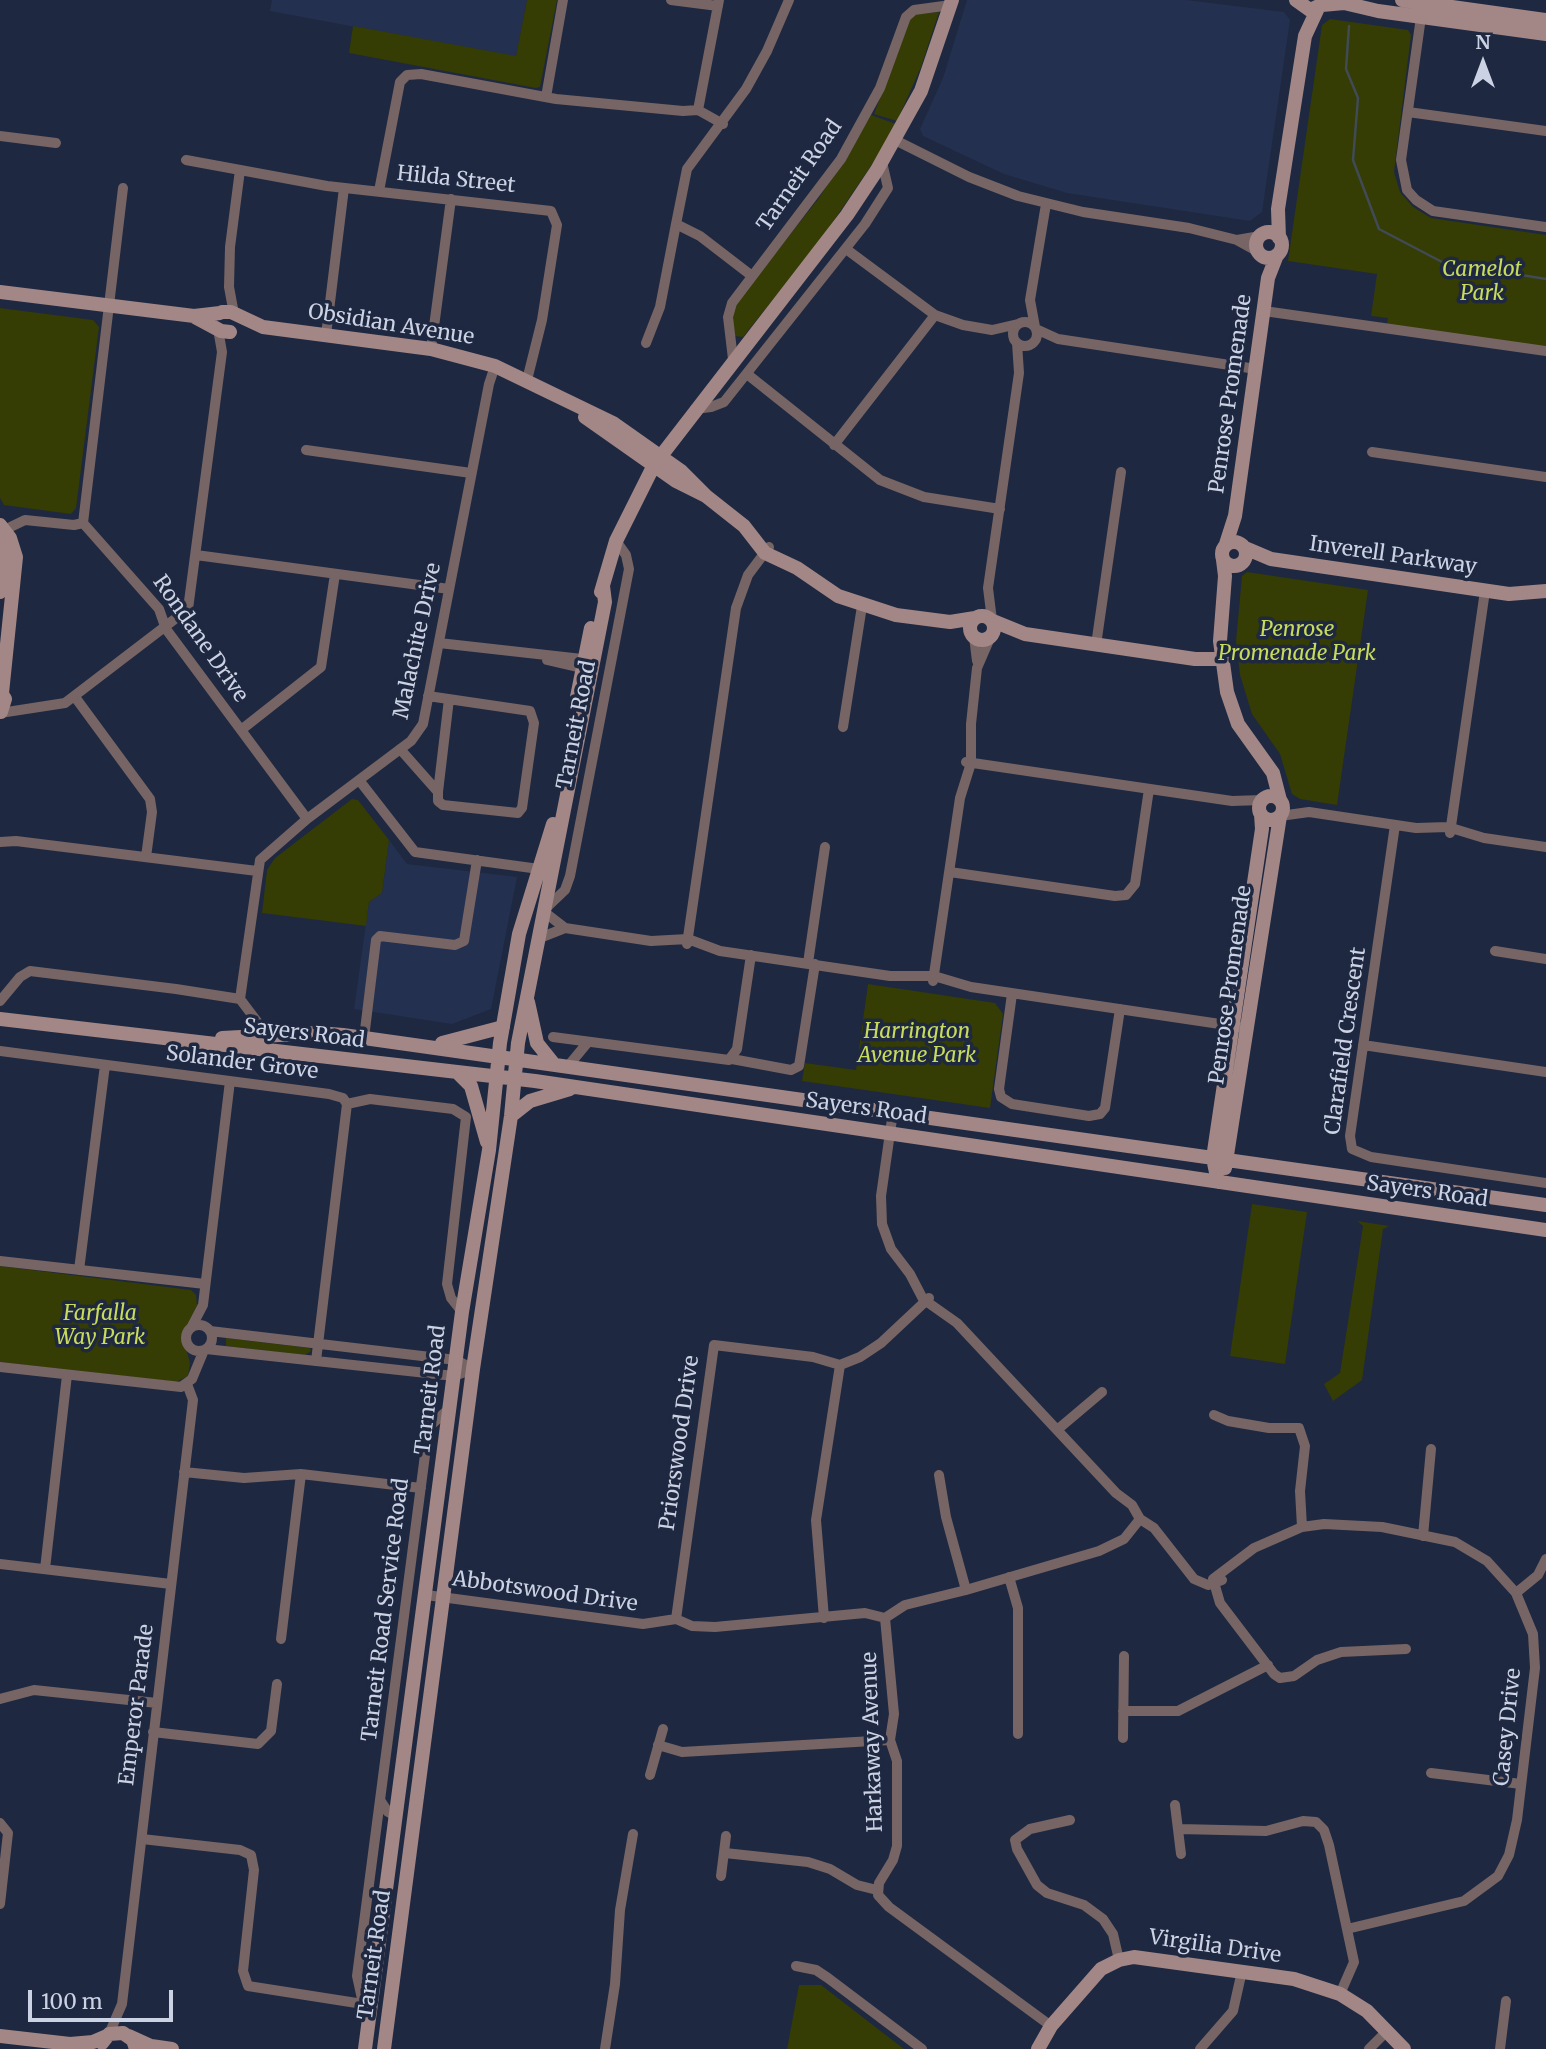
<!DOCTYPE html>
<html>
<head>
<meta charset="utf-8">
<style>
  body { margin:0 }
  #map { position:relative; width:1546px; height:2049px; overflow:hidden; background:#1e2841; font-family:Merriweather,serif }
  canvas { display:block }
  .north { position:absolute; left:1448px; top:28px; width:70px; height:70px; -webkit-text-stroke:5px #1e2841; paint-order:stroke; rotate:0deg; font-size:19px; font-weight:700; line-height:28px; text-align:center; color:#cbd2e3 }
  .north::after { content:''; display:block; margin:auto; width:24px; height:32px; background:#cbd2e3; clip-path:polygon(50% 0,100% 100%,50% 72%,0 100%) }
  .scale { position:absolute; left:28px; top:1990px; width:145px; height:32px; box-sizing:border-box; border:4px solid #cbd2e3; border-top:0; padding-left:9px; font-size:21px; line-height:24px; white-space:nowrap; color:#cbd2e3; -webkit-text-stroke:5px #1e2841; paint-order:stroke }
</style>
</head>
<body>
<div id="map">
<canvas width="1546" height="2049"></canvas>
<div class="north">N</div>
<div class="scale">100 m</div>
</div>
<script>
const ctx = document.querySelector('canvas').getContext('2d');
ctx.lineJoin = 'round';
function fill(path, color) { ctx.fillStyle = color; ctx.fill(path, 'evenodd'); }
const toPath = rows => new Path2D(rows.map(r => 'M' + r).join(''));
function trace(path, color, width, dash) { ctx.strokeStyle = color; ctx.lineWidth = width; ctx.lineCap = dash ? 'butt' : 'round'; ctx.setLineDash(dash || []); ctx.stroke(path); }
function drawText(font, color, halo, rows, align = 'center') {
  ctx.font = font + ' Merriweather,serif'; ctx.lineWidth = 7; ctx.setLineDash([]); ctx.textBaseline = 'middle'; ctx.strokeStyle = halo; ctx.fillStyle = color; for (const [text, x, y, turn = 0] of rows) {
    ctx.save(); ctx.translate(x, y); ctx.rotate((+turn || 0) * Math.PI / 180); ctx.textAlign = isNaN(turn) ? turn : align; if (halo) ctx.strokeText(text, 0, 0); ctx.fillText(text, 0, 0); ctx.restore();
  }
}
fill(toPath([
  [272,0,527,0,516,57,270,11],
  [967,0,1186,0,1284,12,1290,20,1262,212,1250,221,1067,193,1004,174,923,136,920,129,943,78],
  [389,840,407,864,517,877,491,1009,452,1024,354,1009,369,902,382,893]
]), '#24304f');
fill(toPath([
  [527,0,557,0,540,87,536,88,349,53,353,26,516,56],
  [939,12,921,67,897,121,874,114,910,20,916,14],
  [1330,19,1408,30,1411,35,1394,172,1400,192,1413,207,1431,218,1546,235,1546,347,1387,324,1388,318,1371,316,1377,274,1288,261,1322,25],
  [871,115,896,124,885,145,822,238,743,337,735,336,732,315,735,304,819,198],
  [0,308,93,320,99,327,76,508,71,514,4,505,0,498],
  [1247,572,1368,590,1337,805,1300,799,1292,794,1280,754,1252,714,1240,675,1236,641,1242,576],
  [352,799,358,800,389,840,382,893,369,902,366,926,262,913,267,870,275,858],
  [868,984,995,1003,1003,1014,990,1108,802,1081,805,1063,856,1070],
  [1252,1204,1307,1212,1285,1364,1230,1356],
  [1357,1221,1389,1226,1383,1229,1362,1380,1333,1401,1324,1384,1340,1373,1363,1226],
  [0,1266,191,1290,196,1295,197,1305,183,1336,190,1363,188,1376,176,1382,0,1362],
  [226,1338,310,1348,311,1351,305,1355,226,1346],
  [799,1985,821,1985,904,2049,787,2049]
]), '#353c04');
trace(toPath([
  [1349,26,1346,69,1358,98,1353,160,1379,229,1442,262,1546,279]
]), '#404b56', 2.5);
trace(toPath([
  [671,0,718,6],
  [719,0,698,110,723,124],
  [1421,17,1401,160,1407,190,1416,200,1433,211,1546,227],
  [546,97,563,0],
  [1408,112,1546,131],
  [0,136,56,143],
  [895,140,969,177,1018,196,1083,212,1189,228,1237,240,1257,251],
  [186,160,327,186,551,211,557,225,542,320,527,380],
  [379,191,400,82,407,75,421,74,556,99,683,111,698,110],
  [1237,240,1260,236],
  [846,249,935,315,963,325,992,330,1018,324],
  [752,276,700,236,676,224,687,169,746,89,767,51,789,0],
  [1264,311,1546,351],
  [234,314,229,287,230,247,240,170],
  '1013 334a12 12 0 1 1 24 0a12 12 0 1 1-24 0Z',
  [1035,327,1030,300,1046,204],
  [1036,329,1058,339,1256,369],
  [326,335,344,188],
  [646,343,660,307,676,224],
  [431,349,451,199],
  [733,359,728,317,732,303,841,159,880,88,906,17,914,10,951,5],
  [747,374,880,480,924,497,1000,509],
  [695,409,711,407,724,402,865,224,888,188,882,162],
  [834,445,935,315],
  [306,450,471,473],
  [1372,452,1546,477],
  [83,523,123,188],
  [0,532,25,520,74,525,83,523,159,609,166,629,307,819],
  [196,555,449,589],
  [992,620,988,588,1019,373,1017,343],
  [974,637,977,661],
  [439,643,591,660],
  [1096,645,1121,472],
  [547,660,590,670],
  [75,697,150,799,152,812,146,857],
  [0,713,65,703,188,609,222,352,218,329],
  [843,727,862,606],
  [241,730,321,667,335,574],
  [400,749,438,792,438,801,443,805,518,813,522,808,534,723,530,711,428,696],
  [966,762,1232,801,1262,800],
  [359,780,415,852,539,869],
  [438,792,449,699],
  [1280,816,1309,812,1416,828,1448,827,1484,838,1546,847],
  [1395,825,1350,1136,1352,1149,1371,1157,1546,1183],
  [1450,833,1485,591],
  [0,842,16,841,257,871],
  [950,872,1115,896,1126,895,1135,884,1149,789],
  [565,928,543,911,565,890,570,876,629,569,626,555,616,541],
  [537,939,565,928,651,941,688,939,720,951,890,976,934,976,971,987,1240,1027],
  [687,944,736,608,748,575,769,547],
  [1495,951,1546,959],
  [808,963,825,847],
  [933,981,960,798,971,763,971,724,977,668,990,638],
  [1012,994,999,1089,1001,1097,1012,1104,1089,1116,1100,1114,1105,1108,1120,1009],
  [240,999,260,860,307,819,411,741,423,724,489,384,495,366],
  [0,1001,20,977,30,971,176,989,240,999,268,1036],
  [553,1037,729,1060,737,1049,751,955],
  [364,1038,376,940,380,936,455,945,464,941,477,860],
  [1363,1045,1546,1072],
  [0,1051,329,1094,343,1098,347,1104],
  [732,1059,791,1070,799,1066,815,964],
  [569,1065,588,1042],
  [347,1104,370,1099,453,1109,466,1117,447,1284,451,1298,462,1312],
  [893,1112,881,1196,882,1224,891,1249,910,1274,923,1299,957,1323,1116,1493,1132,1505,1140,1519,1154,1528,1194,1579,1208,1585,1222,1580],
  [0,1261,205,1284],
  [79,1270,105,1065],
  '186 1338a13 13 0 1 1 26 0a13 13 0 1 1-26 0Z',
  [191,1328,203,1305,230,1081],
  [210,1331,456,1360,473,1369],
  [206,1349,454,1376,473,1369],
  [316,1361,347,1104],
  [0,1367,181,1387,192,1379,204,1350],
  [1214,1415,1228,1421,1269,1428,1299,1428,1305,1446,1300,1491,1302,1527],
  [1057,1430,1102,1392],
  [184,1472,244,1478,301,1474,421,1488],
  [939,1475,946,1517,966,1590],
  [1423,1536,1431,1449],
  [0,1564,171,1584],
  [45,1569,67,1375],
  [1009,1577,1018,1608,1018,1734],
  [1213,1579,1254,1548,1302,1527,1324,1524,1382,1527,1455,1542,1487,1561,1516,1593,1533,1634,1535,1668,1517,1820,1509,1855,1498,1876,1464,1901,1347,1929],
  [1213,1579,1220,1603,1274,1674,1280,1678,1294,1676,1317,1660,1341,1652,1406,1649],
  [1516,1593,1538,1575,1546,1559],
  [426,1595,643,1624,676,1619,692,1626,715,1627,865,1613,885,1618,905,1605,966,1590,1099,1551,1124,1539,1140,1519],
  [824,1618,816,1520,840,1365],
  [885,1618,894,1714,890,1740,897,1761,897,1846,893,1860,879,1883,878,1895,889,1907,1051,2026],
  [676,1619,714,1345,813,1357,840,1365,860,1357,881,1343,929,1298],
  [281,1639,301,1474],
  [0,1699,34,1690,157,1703],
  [1123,1711,1178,1711,1268,1665],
  [153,1732,258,1744,271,1731,277,1684],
  [1123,1738,1124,1656],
  [658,1745,682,1752,890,1740],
  [1431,1773,1521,1784],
  [650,1775,663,1729],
  [1175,1805,1181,1854],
  [397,1817,388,1812,380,1800,428,1432,431,1425,450,1408],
  [1070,1820,1030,1829,1015,1840,1017,1849,1037,1885,1047,1893,1084,1905,1103,1919,1113,1934,1119,1960],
  [0,1823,8,1833,0,1904],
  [1179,1829,1266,1831,1303,1821,1316,1822,1324,1830,1329,1845,1354,1962,1340,1994],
  [142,1839,240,1850,251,1855,254,1870,243,1971,248,1986,363,2004],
  [725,1853,808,1862,830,1869,857,1885,877,1890],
  [721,1876,726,1836],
  [796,1966,816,1970,828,1978,922,2049],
  [364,2008,357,1976,380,1800],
  [109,2034,122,2004,193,1400,187,1384],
  [605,2049,615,1984,620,1910,633,1834],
  [1200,2049,1233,2011,1242,1971],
  [1369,2049,1388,2030],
  [1500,2049,1506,2001]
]), '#766564', 10);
trace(toPath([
  [1296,0,1310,10,1323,4],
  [1402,0,1546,20],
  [1322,5,1344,3,1378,11,1546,34],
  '1256 245a13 13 0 1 1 26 0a13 13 0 1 1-26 0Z',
  [1279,238,1278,209,1305,36,1318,8],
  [0,292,194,316,220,313],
  [222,312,231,312,263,327,431,349,495,366,613,423,681,471,706,496],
  [195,317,221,331,230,332],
  [585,417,676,481,706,496,744,526,765,553,797,568,838,596,896,615,950,622,975,618],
  [0,525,10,538,16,557,2,693],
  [0,541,4,556,0,592],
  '1222 554a12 12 0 1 1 24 0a12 12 0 1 1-24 0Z',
  [1226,544,1235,516,1268,278,1277,255],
  [1245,548,1271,559,1509,594,1546,591],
  [1223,560,1225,576,1220,641,1227,692,1238,724,1273,773,1280,800],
  [601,592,616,541,654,465,847,215,877,170,921,91,952,0],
  '970 628a12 12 0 1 1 24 0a12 12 0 1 1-24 0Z',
  [993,621,1025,634,1195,659,1221,659],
  [0,691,5,699,1,712],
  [577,697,591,628],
  '1259 808a12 12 0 1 1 24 0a12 12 0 1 1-24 0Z',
  [528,1002,537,1043,553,1063],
  [0,1019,535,1081,1546,1230],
  [222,1038,318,1033,343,1035,1546,1205],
  [442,1043,503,1027],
  [458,1073,471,1086,487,1142],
  [511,1116,530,1101,570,1089],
  [1225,1168,1280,816],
  [1218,1182,1213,1158,1262,829,1261,814],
  [0,2036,70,2044,93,2042,107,2036],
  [129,2036,151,2046,172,2049],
  [102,2043,109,2034,123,2033,133,2040,136,2049],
  [365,2049,462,1312,489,1150,500,1043,519,934,553,824],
  [384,2049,473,1369,511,1116,518,1043,605,602,603,586],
  [1038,2049,1051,2026,1101,1969,1119,1960,1134,1957,1294,1979,1340,1994,1367,2011,1404,2049]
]), '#a28786', 14);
drawText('21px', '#cbd2e3', '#1e2841', [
  ["Tarneit Road",800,176,-55],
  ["Hilda Street",456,180,6],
  ["Obsidian Avenue",391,325,9],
  ["Penrose Promenade",1231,394,-82],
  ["Inverell Parkway",1393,556,8],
  ["Rondane Drive",200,639,55],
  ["Malachite Drive",418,641,-78],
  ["Tarneit Road",577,725,-79],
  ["Penrose Promenade",1231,985,-82],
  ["Sayers Road",304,1034,7],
  ["Clarafield Crescent",1346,1041,-82],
  ["Solander Grove",242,1063,7],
  ["Sayers Road",866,1109,8],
  ["Sayers Road",1427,1192,8],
  ["Tarneit Road",431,1390,-83],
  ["Priorswood Drive",680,1443,-82],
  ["Abbotswood Drive",545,1592,8],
  ["Tarneit Road Service Road",386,1610,-83],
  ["Emperor Parade",137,1705,-83],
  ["Casey Drive",1508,1727,-84],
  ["Harkaway Avenue",873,1742,-92],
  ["Virgilia Drive",1215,1947,8],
  ["Tarneit Road",375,1955,-82]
]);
drawText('italic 21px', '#c8db5b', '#1e2841', [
  ["Camelot",1482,270],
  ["Park",1482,294],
  ["Penrose",1297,630],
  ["Promenade Park",1297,654],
  ["Harrington",917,1032],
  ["Avenue Park",917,1056],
  ["Farfalla",100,1314],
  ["Way Park",100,1338]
]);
</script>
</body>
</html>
